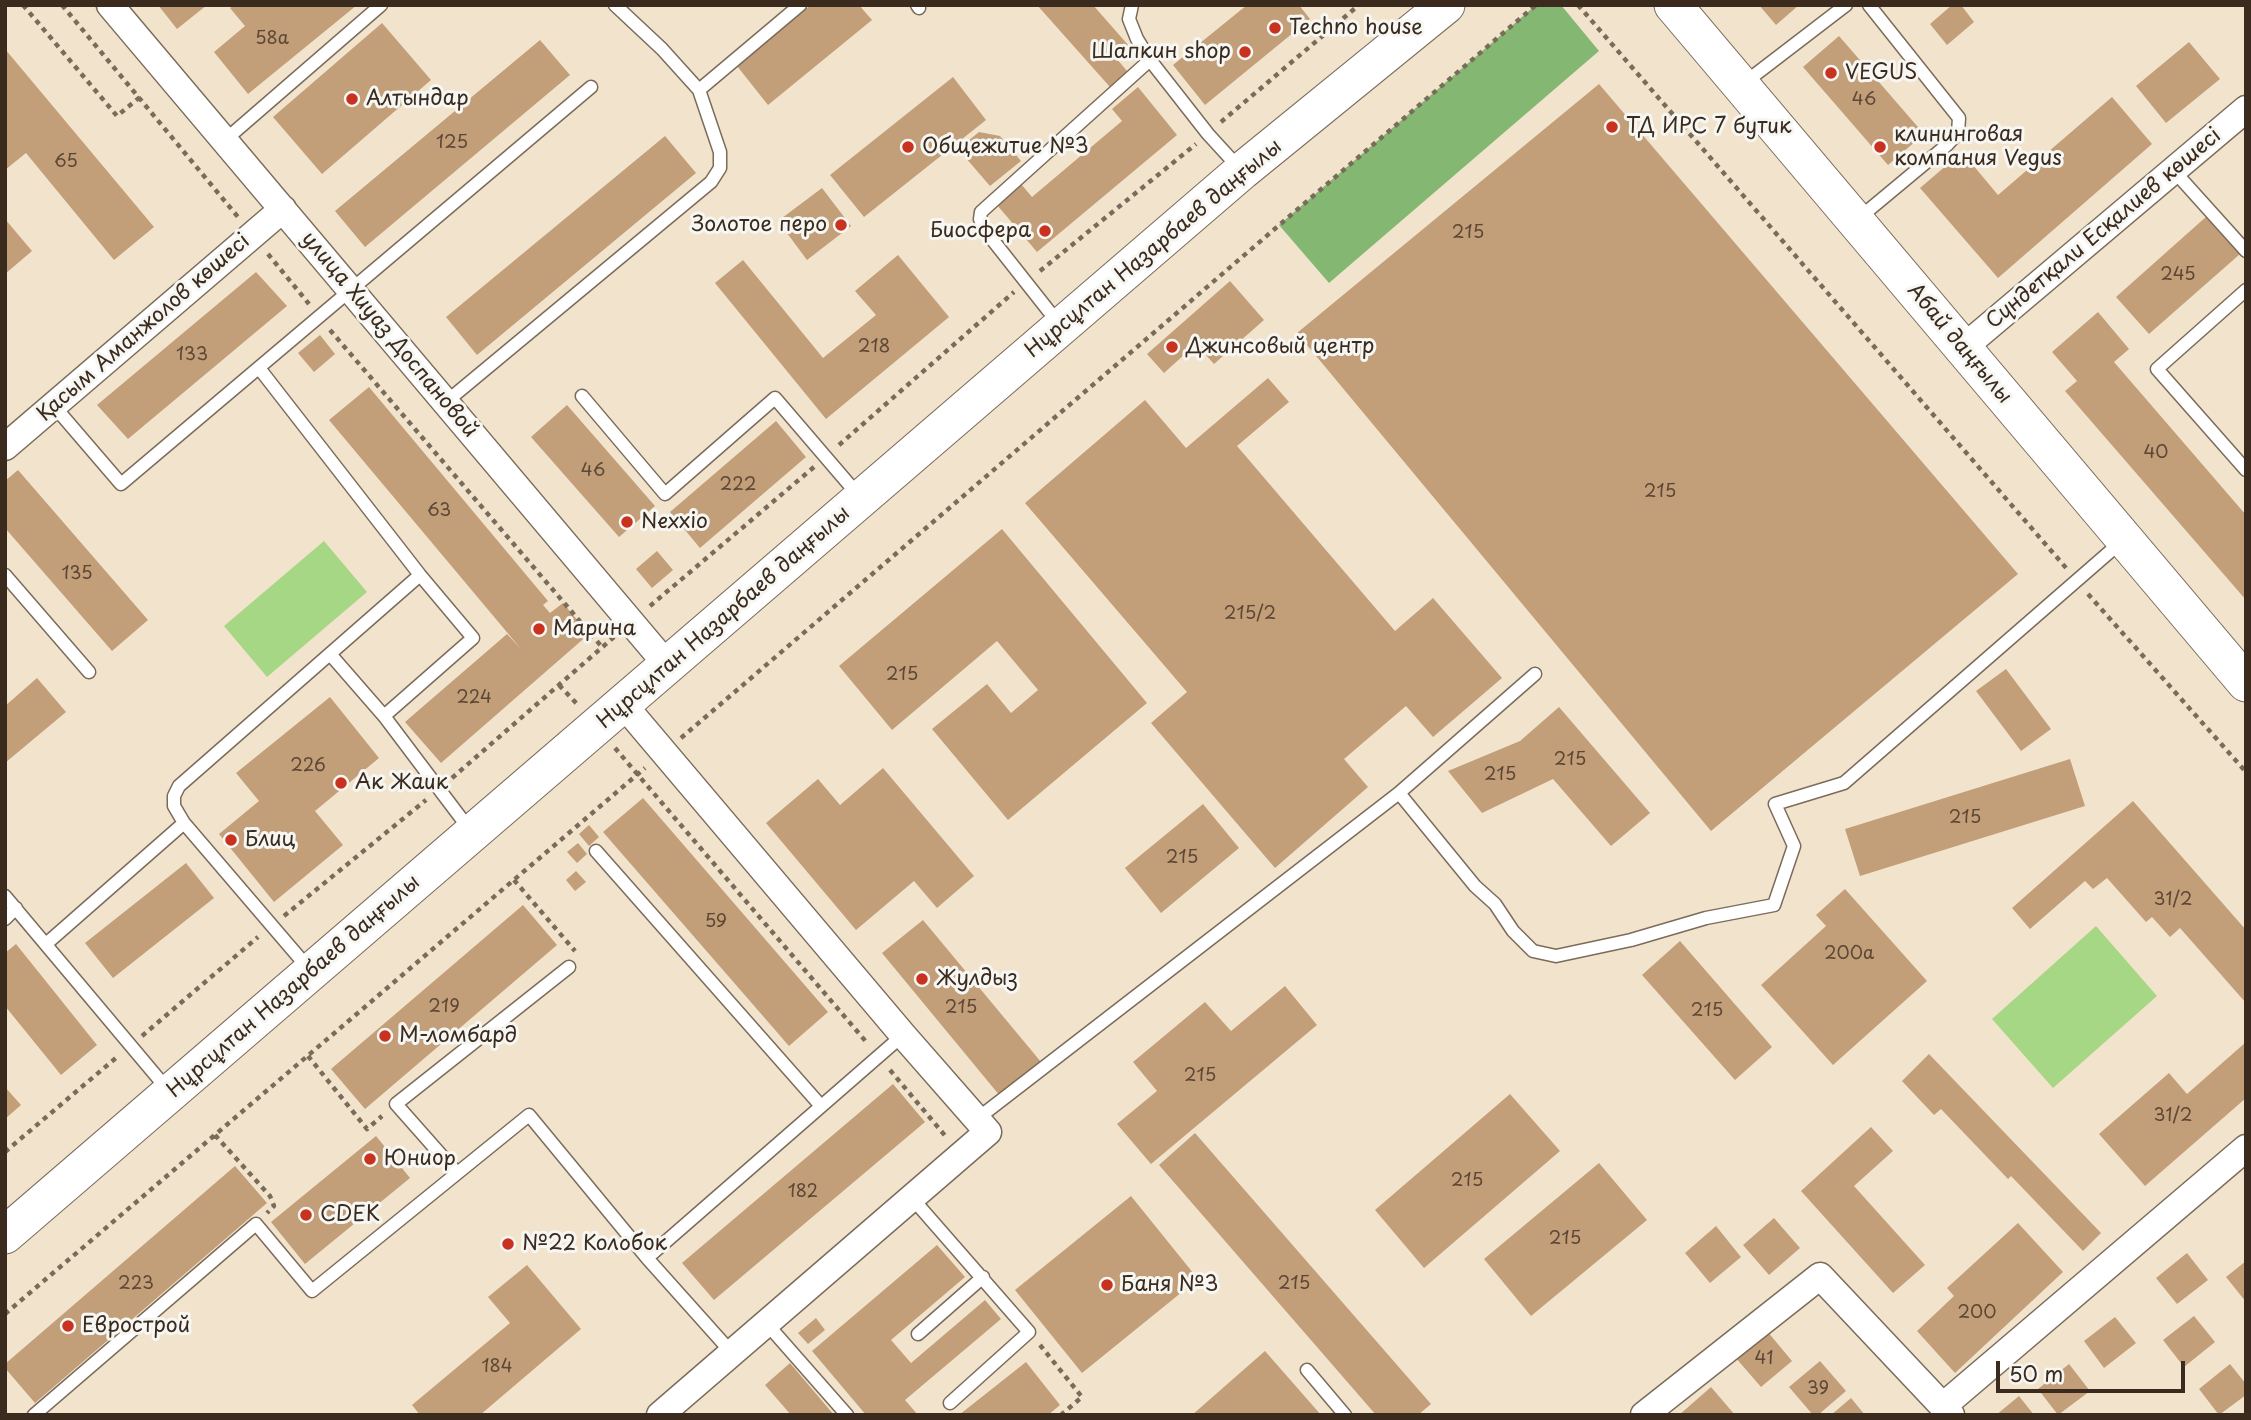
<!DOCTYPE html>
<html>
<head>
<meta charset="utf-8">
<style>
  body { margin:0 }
  #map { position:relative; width:2251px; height:1420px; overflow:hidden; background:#f2e4cc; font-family:"Playpen Sans",sans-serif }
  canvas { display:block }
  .frame { position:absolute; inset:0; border:7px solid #3b2a1e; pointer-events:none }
  .scale { position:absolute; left:1996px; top:1361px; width:189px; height:32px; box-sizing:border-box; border:4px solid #3b2a1e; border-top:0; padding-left:9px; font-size:21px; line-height:24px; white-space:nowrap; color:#3b2a1e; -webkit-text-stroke:5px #f6f6f2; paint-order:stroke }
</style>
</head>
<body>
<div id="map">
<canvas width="2251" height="1420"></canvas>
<div class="frame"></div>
<div class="scale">50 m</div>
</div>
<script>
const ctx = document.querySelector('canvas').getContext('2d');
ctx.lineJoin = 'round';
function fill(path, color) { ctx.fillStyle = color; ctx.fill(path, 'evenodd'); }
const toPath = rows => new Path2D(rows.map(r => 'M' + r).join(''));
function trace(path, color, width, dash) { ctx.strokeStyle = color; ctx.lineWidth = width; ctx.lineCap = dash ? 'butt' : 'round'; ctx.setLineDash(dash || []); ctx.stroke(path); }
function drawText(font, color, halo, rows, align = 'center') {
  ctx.font = font + ' "Playpen Sans",sans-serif'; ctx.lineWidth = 6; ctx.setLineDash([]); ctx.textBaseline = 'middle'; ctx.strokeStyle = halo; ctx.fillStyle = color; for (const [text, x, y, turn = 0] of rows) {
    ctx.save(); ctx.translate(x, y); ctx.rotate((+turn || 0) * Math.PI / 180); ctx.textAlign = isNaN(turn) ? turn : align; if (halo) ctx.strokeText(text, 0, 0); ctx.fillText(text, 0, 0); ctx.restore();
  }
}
fill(toPath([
  [324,541,367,592,267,677,224,626],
  [2096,926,2157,996,2053,1088,1992,1019]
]), '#a6d785');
fill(toPath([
  [1536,5,1561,5,1599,51,1329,283,1279,225]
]), '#84b872');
fill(toPath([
  [158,5,207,5,177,29],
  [234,5,357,5,248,94,214,52,245,26,230,8],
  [811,5,859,5,872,20,768,105,737,66],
  [1037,5,1093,5,1129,46,1116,58,1127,71,1110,87],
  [1247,5,1299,5,1310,19,1205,105,1173,65],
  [1759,5,1799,5,1776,25],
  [1952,5,1961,5,1974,22,1947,45,1930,24],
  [382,23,431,80,322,174,273,117],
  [1839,36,1924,134,1888,165,1803,67],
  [540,40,570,75,365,247,335,211],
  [2189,42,2220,79,2166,123,2136,86],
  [5,49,154,227,114,260,26,153,5,170],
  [953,77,986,120,864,217,830,175],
  [1599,84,2018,574,1711,831,1297,333],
  [1138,87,1177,135,1037,252,997,205,1021,184,1032,197,1122,121,1112,109],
  [2112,97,2152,144,1998,278,1920,188,1962,152,1998,195],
  [979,132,1000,136,1021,161,990,186,958,149],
  [665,136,696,173,477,355,446,317],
  [822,188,851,226,807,260,778,221],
  [2207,216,2240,254,2149,334,2116,297],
  [5,219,32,251,5,274],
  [898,255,949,317,826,419,715,283,743,260,823,358,876,315,855,291],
  [256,272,287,306,128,439,97,405],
  [1230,281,1264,320,1214,364,1196,344,1164,373,1147,354],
  [2098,312,2129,349,2114,362,2246,515,2246,600,2065,391,2077,381,2052,352],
  [320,335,335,354,314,372,298,353],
  [1268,378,1289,402,1237,446,1395,631,1433,598,1502,678,1433,737,1406,706,1344,759,1368,787,1275,868,1151,723,1187,692,1025,503,1145,400,1186,448],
  [369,387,548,601,543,605,550,613,563,603,589,634,441,763,405,722,507,634,521,649,329,420],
  [567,405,655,506,619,537,531,437],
  [776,421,806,457,700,548,670,512],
  [18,470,148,620,112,651,5,528,5,481],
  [1002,529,1147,703,1008,820,932,729,987,684,1011,713,1038,690,997,641,892,730,839,666],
  [657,551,673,570,652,588,636,569],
  [2006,669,2051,729,2021,751,1976,691],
  [37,678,66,712,5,763,5,706],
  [330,697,379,758,315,811,343,845,274,902,219,834,259,801,236,773],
  [1559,707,1650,813,1611,846,1553,779,1482,813,1448,771,1520,741],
  [2070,759,2085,806,1860,876,1845,829],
  [883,768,974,876,937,908,914,881,856,930,766,823,818,779,840,805],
  [643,798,828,1012,789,1046,603,832],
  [2133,801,2246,930,2246,1003,2180,928,2170,937,2152,917,2146,922,2107,878,2093,889,2085,881,2030,929,2012,908],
  [1203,804,1239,848,1161,913,1125,868],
  [589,825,599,837,589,846,579,834],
  [578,843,587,854,577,863,567,852],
  [186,863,214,898,113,978,85,943],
  [576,871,586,882,575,891,566,880],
  [1845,889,1927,981,1833,1065,1761,985,1826,926,1816,915],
  [523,905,557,945,365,1109,331,1069],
  [923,920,1041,1062,1000,1096,882,953],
  [1680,941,1772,1047,1735,1080,1642,975],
  [16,944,97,1045,61,1075,5,1006,5,953],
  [1285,986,1317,1025,1151,1164,1117,1124,1157,1091,1133,1062,1205,1002,1231,1031],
  [2246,1042,2246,1098,2145,1186,2099,1134,2169,1073,2187,1094],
  [1929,1054,2101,1233,2083,1251,2011,1176,2008,1179,1941,1109,1934,1115,1902,1081],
  [893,1084,925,1122,714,1300,682,1263],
  [5,1087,21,1105,5,1119],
  [1510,1094,1560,1151,1424,1268,1375,1210],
  [1871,1127,1893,1151,1854,1186,1925,1265,1893,1293,1801,1191],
  [1195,1133,1431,1404,1418,1415,1376,1415,1159,1165],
  [376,1136,410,1178,305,1264,271,1222],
  [1599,1163,1647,1220,1531,1316,1484,1259],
  [235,1166,267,1203,35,1403,5,1368,5,1364],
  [1131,1196,1198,1279,1082,1373,1015,1290],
  [1774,1218,1800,1248,1769,1275,1743,1245],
  [2018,1223,2063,1272,1955,1373,1917,1331,1954,1296,1947,1288],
  [1716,1226,1741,1257,1710,1283,1685,1253],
  [937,1245,965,1277,891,1340,911,1363,985,1300,1001,1319,905,1400,918,1415,866,1415,812,1351],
  [2187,1253,2208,1280,2177,1304,2156,1278],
  [2246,1261,2246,1302,2226,1277],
  [527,1265,581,1329,480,1415,420,1415,412,1405,510,1323,488,1297],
  [2194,1316,2215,1342,2184,1367,2163,1340],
  [2115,1317,2136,1343,2104,1368,2084,1341],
  [816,1318,825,1330,808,1344,798,1333],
  [1767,1331,1792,1361,1761,1387,1735,1357],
  [1265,1351,1321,1415,1192,1415],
  [1820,1361,1846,1391,1818,1415,1813,1415,1789,1387],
  [1026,1362,1060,1405,1048,1415,959,1415],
  [790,1363,834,1415,791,1415,765,1385],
  [2069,1364,2090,1391,2058,1415,2038,1389],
  [2230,1364,2246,1384,2246,1395,2219,1415,2199,1389],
  [1711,1387,1735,1415,1679,1415],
  [2019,1396,2034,1415,1996,1415],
  [1851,1398,1865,1415,1831,1415]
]), '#c29e79');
const lane = toPath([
  [917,5,919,8],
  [1869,5,1959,118,1958,133,1947,145,1870,209],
  [1150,60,1208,134,1240,169],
  [1756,74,1846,5],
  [699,90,800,5],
  [224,141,381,5],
  [2174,171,2246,251],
  [2246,290,2157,369,2246,470],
  [1059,324,984,229,980,219,981,212,1150,60,1137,39,1129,19,1132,5],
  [259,368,420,575,473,638,384,716],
  [582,396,665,494,775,398,859,496],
  [446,402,711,182,720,168,720,152,699,90,662,49,615,5],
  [54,406,121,484,591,87],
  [5,575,89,672],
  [330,654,384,716,470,830],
  [1535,674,1399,793,1475,886,1495,904,1513,931,1533,951,1556,956,1631,940,1706,918,1774,905,1794,846,1775,804,1844,783,2121,542],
  [184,823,174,806,174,796,179,786,420,575],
  [596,851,821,1106],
  [5,896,168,1090],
  [5,919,16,908],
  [46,944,184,823,309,969],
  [977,1119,1399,793],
  [457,1173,396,1104,569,967],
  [912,1198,1029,1332,950,1403],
  [767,1324,847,1415],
  [918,1334,983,1277],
  [732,1353,647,1258,903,1035],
  [1307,1370,1345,1415],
  [34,1415,256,1224,312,1291,529,1115,647,1258]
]);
const street = toPath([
  [110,5,668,666],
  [1963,348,2246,109],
  [5,447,283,209],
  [623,704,903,1035,988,1132,660,1415],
  [1943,1406,2246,1148],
  [1644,1415,1820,1276,1951,1415]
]);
const secondary = toPath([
  [1673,5,2246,683],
  [5,1235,1242,171,1446,5]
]);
trace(lane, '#7b6b5b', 15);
trace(street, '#7b6b5b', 29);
trace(secondary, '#7b6b5b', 39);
trace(toPath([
  [23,5,117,116,140,97],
  [62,5,238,217],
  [1578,5,2067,569],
  [1221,122,1359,5],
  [268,254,309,304],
  [1040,271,1196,144],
  [330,330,602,647],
  [839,445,1014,292],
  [2088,594,2246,772],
  [650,606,814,467],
  [559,685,577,704],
  [681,738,1536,5],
  [615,748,868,1044],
  [452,778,614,637],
  [514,880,575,951],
  [284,916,426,800],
  [142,1036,258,937],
  [308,1056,367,1129,382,1116],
  [890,1070,947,1138],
  [215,1135,270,1196,274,1206,267,1213],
  [5,1152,117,1057],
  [5,1314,645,768],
  [1040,1345,1082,1397,1061,1415]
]), '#7b6b5b', 4.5, [5, 5]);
trace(lane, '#fff', 12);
trace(street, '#fff', 26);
trace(secondary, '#fff', 37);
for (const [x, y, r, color] of [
  [1275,28,7,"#c8321e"],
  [1245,52,7,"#c8321e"],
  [1831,73,7,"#c8321e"],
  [352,99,7,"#c8321e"],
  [1612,127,7,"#c8321e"],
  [908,147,7,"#c8321e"],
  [1880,147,7,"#c8321e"],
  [841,225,7,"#c8321e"],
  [1045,231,7,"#c8321e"],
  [1172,347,7,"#c8321e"],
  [627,522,7,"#c8321e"],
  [539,629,7,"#c8321e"],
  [341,783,7,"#c8321e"],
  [231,840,7,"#c8321e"],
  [922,979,7,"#c8321e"],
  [385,1036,7,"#c8321e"],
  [370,1159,7,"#c8321e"],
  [306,1215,7,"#c8321e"],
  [508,1244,7,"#c8321e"],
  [1107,1285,7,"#c8321e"],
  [68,1326,7,"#c8321e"]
]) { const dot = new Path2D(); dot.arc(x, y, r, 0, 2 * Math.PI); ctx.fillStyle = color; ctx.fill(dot); trace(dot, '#f6f6f2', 2.5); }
drawText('18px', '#5d4735', null, [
  ["58а",272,39],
  ["46",1864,100],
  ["125",452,143],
  ["65",66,162],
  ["215",1468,233],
  ["245",2178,275],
  ["218",874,347],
  ["133",192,355],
  ["40",2156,453],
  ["46",593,471],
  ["222",738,485],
  ["215",1660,492],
  ["63",439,511],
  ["135",77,574],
  ["215/2",1250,614],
  ["215",902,675],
  ["224",474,698],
  ["215",1570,760],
  ["226",308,766],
  ["215",1500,775],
  ["215",1965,818],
  ["215",1182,858],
  ["31/2",2173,900],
  ["59",716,922],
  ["200а",1849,954],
  ["219",444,1007],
  ["215",961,1008],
  ["215",1707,1011],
  ["215",1200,1076],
  ["31/2",2173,1116],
  ["215",1467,1181],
  ["182",803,1192],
  ["215",1565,1239],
  ["223",136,1284],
  ["215",1294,1284],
  ["200",1977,1313],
  ["41",1764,1359],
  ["184",497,1367],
  ["39",1818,1389]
]);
drawText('21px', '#3b2a1e', '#f6f6f2', [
  ["Techno house",1289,28],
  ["Шапкин shop",1231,52,"right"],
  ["VEGUS",1845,73],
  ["Алтындар",366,99],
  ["ТД ИРС 7 бутик",1626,127],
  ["клининговая",1894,135],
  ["компания Vegus",1894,159],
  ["Общежитие №3",922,147],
  ["Золотое перо",827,225,"right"],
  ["Биосфера",1031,231,"right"],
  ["Джинсовый центр",1186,347],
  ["Nexxio",641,522],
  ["Марина",553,629],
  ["Ак Жаик",355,783],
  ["Блиц",245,840],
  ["Жулдыз",936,979],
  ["М-ломбард",399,1036],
  ["Юниор",384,1159],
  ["CDEK",320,1215],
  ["№22 Колобок",522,1244],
  ["Баня №3",1121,1285],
  ["Еврострой",82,1326]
], 'left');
drawText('21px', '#3b2a1e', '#f6f6f2', [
  ["Сүндетқали Есқалиев көшесі",2104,229,-40],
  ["Нұрсұлтан Назарбаев даңғылы",1154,249,-40],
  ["Қасым Аманжолов көшесі",144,328,-41],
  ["улица Хиуаз Доспановой",389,335,50],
  ["Абай даңғылы",1959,344,50],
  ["Нұрсұлтан Назарбаев даңғылы",724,618,-41],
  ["Нұрсұлтан Назарбаев даңғылы",294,987,-41]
]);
</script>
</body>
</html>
